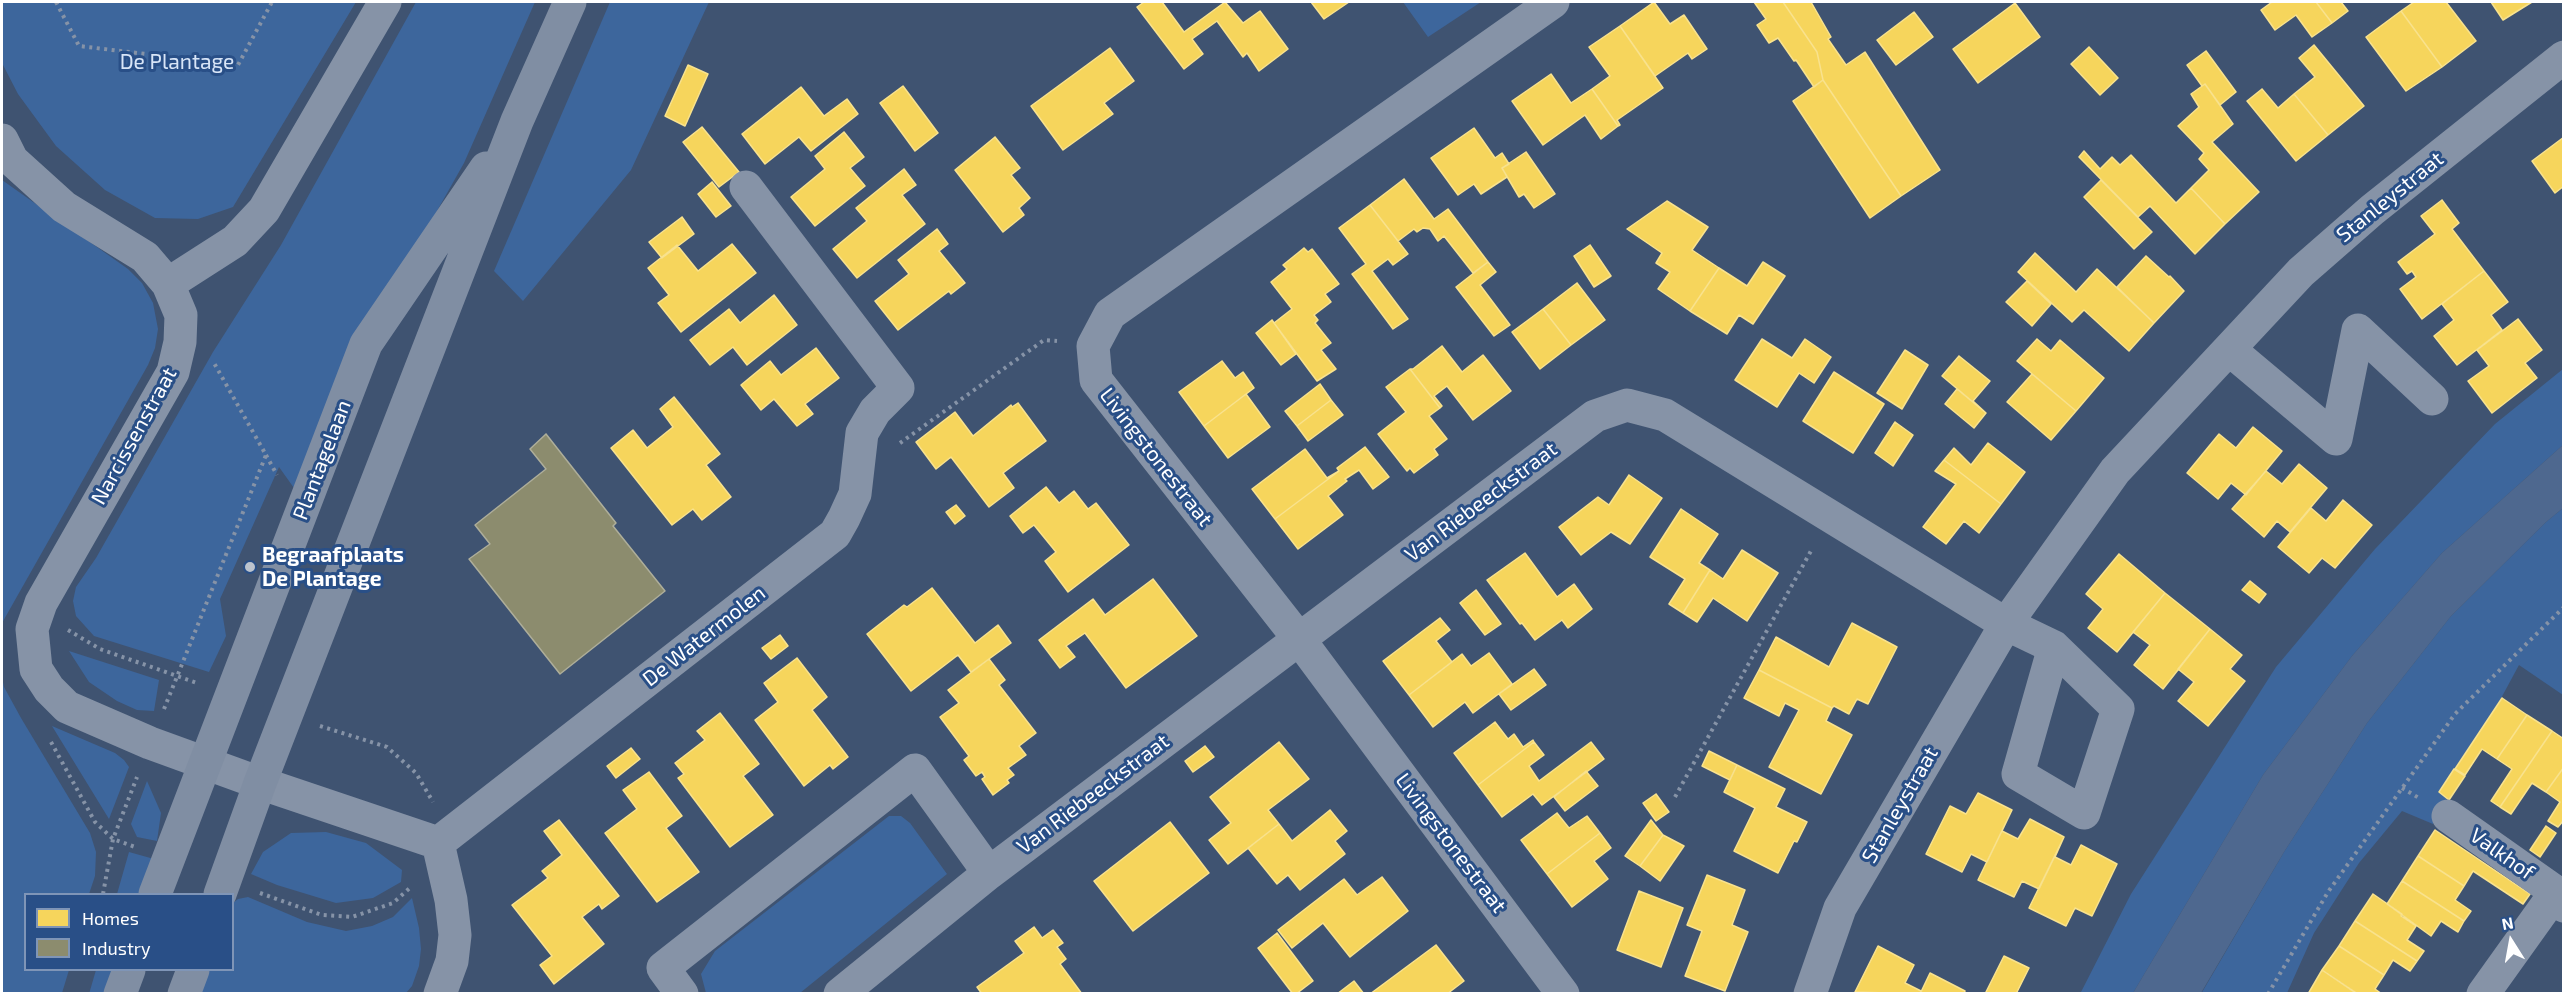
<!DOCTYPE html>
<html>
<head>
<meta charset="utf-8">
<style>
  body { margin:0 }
  #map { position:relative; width:2565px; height:995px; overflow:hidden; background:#3f5371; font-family:"Exo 2",sans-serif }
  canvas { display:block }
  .frame { position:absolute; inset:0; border:3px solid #fff; pointer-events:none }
  .legend { position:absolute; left:24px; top:893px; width:210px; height:78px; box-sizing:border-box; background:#294f87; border:2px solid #7f95b7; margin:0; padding:8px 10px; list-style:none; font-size:18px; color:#fff }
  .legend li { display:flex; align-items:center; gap:12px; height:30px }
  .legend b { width:30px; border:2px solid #7f95b7 }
  .north { position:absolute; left:2481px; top:911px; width:60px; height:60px; -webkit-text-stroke:4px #294f87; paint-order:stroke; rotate:349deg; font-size:16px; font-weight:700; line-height:24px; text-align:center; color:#fff }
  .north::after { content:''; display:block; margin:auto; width:21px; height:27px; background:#fff; clip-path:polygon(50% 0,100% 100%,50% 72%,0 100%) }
</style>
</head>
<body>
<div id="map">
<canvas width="2565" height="995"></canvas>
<div class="frame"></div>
<ul class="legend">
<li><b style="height:16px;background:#f6d55c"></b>Homes</li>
<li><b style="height:16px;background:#8c8c6e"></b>Industry</li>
</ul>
<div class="north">N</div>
</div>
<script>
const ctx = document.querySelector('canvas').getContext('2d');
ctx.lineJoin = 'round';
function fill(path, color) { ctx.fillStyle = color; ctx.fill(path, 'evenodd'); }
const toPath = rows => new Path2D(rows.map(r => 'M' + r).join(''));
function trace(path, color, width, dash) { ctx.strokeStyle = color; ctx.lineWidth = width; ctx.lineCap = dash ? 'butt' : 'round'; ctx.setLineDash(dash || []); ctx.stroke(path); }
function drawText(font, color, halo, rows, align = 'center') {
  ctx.font = font + ' "Exo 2",sans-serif'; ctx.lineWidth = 6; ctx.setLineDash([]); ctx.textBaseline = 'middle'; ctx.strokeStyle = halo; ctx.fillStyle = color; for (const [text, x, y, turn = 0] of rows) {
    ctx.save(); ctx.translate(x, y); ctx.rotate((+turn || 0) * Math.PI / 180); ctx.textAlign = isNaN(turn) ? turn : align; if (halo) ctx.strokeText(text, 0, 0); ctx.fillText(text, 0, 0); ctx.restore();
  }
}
fill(toPath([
  [2,2,356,2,233,207,198,219,155,218,105,190,56,146,18,94,2,63],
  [416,2,535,2,464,163,424,234,294,488,279,467,220,599,226,636,209,672,94,636,76,616,73,601,76,587,96,558,213,352,281,245],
  [610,2,709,2,631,170,523,301,494,271],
  [1403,2,1481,2,1428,37],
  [2,180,128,269,142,283,153,303,158,329,155,348,148,365,2,623],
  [2563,369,2563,445,2442,553,2352,656,2263,775,2133,993,2080,994,2131,894,2276,667,2375,549,2495,424],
  [2563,508,2563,695,2519,665,2433,824,2402,811,2359,863,2314,933,2287,993,2201,994,2284,852,2367,723,2451,616,2546,522],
  [69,651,159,680,154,711,137,710,117,701,89,682],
  [2,677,4,687,21,718,90,833,96,852,95,876,89,894,26,894,26,970,69,970,62,993,2,993],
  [52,726,115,753,124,760,129,767,109,819],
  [147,781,161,813,157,841,137,837,131,824],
  [889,816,901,816,910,823,947,874,800,993,706,993,701,974,715,951],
  [326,832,366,843,402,870,401,882,373,898,336,903,277,885,251,874,263,852,291,833],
  [129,852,154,859,146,894,117,894],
  [248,897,307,922,346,931,372,926,393,917,412,898,419,928,421,949,419,966,412,986,406,993,196,994,205,970,232,970,233,903,238,899],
  [96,970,118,970,109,993,89,994]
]), '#3d669c');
fill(toPath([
  [2563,445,2563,508,2546,522,2451,616,2367,723,2284,852,2201,993,2133,993,2263,775,2352,656,2442,553]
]), '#4e688f');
const homes = toPath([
  [1144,2,1162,2,1184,32,1225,2,1243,23,1260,11,1288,49,1259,71,1247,53,1243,57,1217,21,1192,39,1203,54,1184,69,1137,7,1144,2],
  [1311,2,1349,2,1324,19,1311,2],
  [1654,2,1670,24,1684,15,1707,49,1692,59,1688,53,1655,76,1620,26,1654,2],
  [1754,2,1783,2,1817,52,1823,80,1814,87,1796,60,1794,61,1778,38,1769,43,1757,25,1766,19,1754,2],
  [1783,2,1811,2,1831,37,1828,39,1846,65,1865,52,1940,170,1901,196,1823,80,1817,52,1783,2],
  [2272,2,2316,2,2332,23,2312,37,2296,15,2275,30,2261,10,2272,2],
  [2316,2,2341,2,2348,11,2332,23,2316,2],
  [2414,2,2446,2,2476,41,2442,67,2401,11,2414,2],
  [2491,2,2532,2,2503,20,2491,2],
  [2015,3,2040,37,1978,83,1953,49,2015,3],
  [2401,11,2442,67,2406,91,2366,37,2401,11],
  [1914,12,1933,37,1896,65,1877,40,1914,12],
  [1620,26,1663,88,1617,120,1620,125,1618,126,1592,89,1610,76,1589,47,1620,26],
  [2314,45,2364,106,2328,135,2294,94,2315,77,2299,58,2314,45],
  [2089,47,2118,78,2100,95,2071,64,2089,47],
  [1110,48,1134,81,1104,103,1113,114,1063,150,1031,106,1110,48],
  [2206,51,2236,92,2220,105,2205,84,2202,86,2187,65,2206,51],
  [688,65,708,74,685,126,665,116,688,65],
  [1551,74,1571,103,1592,89,1618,126,1601,139,1585,115,1543,145,1512,101,1551,74],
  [1823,80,1901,196,1870,218,1793,101,1823,80],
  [2205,84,2233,124,2212,142,2259,192,2225,224,2191,188,2209,170,2199,159,2204,153,2178,126,2199,107,2191,94,2205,84],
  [903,86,938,133,915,151,880,103,903,86],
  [801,87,824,116,847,99,858,114,811,151,799,137,765,164,742,134,801,87],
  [2262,89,2278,108,2294,94,2328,135,2296,161,2247,101,2262,89],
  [702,127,739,172,719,187,683,142,702,127],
  [1474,128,1495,158,1502,153,1509,164,1502,168,1507,177,1481,194,1474,184,1458,195,1431,158,1474,128],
  [844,132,864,157,850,168,865,186,815,226,791,197,825,169,815,156,844,132],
  [995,137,1020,168,1011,175,1030,198,1019,208,1024,215,1003,232,955,170,995,137],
  [2564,137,2564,186,2555,193,2532,161,2564,137],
  [2084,151,2100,169,2112,157,2120,165,2131,155,2176,203,2191,188,2225,224,2195,254,2150,206,2138,217,2079,157,2084,151],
  [1526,152,1555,194,1534,208,1524,194,1519,197,1502,168,1526,152],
  [904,169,916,185,902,195,925,224,857,278,833,249,867,221,856,208,904,169],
  [1404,179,1434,219,1448,209,1488,262,1473,273,1444,236,1438,241,1430,229,1423,228,1417,232,1414,229,1398,241,1370,205,1404,179],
  [2101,180,2152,232,2134,249,2084,197,2101,180],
  [712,182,731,206,716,217,698,194,712,182],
  [2442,200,2459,223,2452,229,2484,271,2422,319,2400,289,2416,277,2412,271,2407,274,2398,262,2435,234,2421,216,2442,200],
  [1667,201,1708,227,1692,250,1719,268,1690,311,1658,289,1670,272,1656,263,1662,253,1627,229,1667,201],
  [1370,205,1408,254,1393,265,1388,259,1372,271,1408,319,1393,329,1352,274,1366,264,1339,228,1370,205],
  [682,217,694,234,662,258,649,242,682,217],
  [937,229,948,244,939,251,965,283,951,294,949,291,898,330,875,301,909,274,898,260,937,229],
  [732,244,756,273,681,332,658,303,669,295,648,268,677,245,698,271,732,244],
  [1590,245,1611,276,1594,287,1574,256,1590,245],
  [1304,248,1308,252,1312,249,1339,284,1325,294,1331,302,1314,315,1318,320,1315,323,1331,343,1321,350,1336,369,1317,381,1274,323,1292,309,1271,282,1287,269,1283,265,1304,248],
  [2035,253,2076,292,2097,269,2154,323,2129,351,2084,310,2072,322,2018,272,2035,253],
  [2146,256,2169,277,2170,276,2184,291,2154,323,2117,287,2146,256],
  [1488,262,1496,272,1480,285,1510,325,1494,336,1456,287,1488,262],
  [1763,262,1785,276,1753,324,1739,315,1727,334,1690,311,1719,268,1747,286,1763,262],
  [2484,271,2508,302,2491,315,2502,330,2457,365,2434,336,2454,320,2442,304,2484,271],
  [2027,281,2051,304,2032,326,2006,302,2027,281],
  [1577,283,1605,320,1571,345,1543,309,1577,283],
  [774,295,797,325,747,365,733,347,710,365,690,340,729,309,740,323,774,295],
  [1543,309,1571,345,1540,369,1512,332,1543,309],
  [2518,319,2542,350,2525,363,2537,378,2492,413,2468,381,2489,366,2477,350,2518,319],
  [1272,320,1296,354,1281,365,1256,333,1272,320],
  [1762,339,1792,358,1805,339,1831,357,1814,383,1799,373,1777,407,1735,380,1762,339],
  [2037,339,2051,351,2060,340,2104,378,2076,411,2017,361,2037,339],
  [1442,346,1462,372,1483,355,1511,391,1473,420,1447,386,1434,396,1442,406,1440,408,1410,369,1413,369,1442,346],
  [816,348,839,378,805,404,813,414,797,426,774,399,761,410,741,385,770,361,781,375,816,348],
  [1905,350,1928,365,1902,409,1877,393,1905,350],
  [1959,356,1990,381,1973,401,1986,413,1942,376,1959,356],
  [1222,361,1235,378,1243,372,1254,388,1204,426,1179,392,1222,361],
  [1410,369,1440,408,1429,416,1447,439,1434,449,1438,455,1414,473,1410,468,1407,471,1378,434,1406,412,1386,387,1410,369],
  [1834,372,1884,404,1853,453,1803,421,1834,372],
  [2032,374,2076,411,2051,440,2007,402,2032,374],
  [1320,384,1331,400,1297,426,1285,411,1320,384],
  [1957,389,1986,413,1974,428,1945,404,1957,389],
  [1246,394,1270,427,1228,458,1204,426,1246,394],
  [674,397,720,454,706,465,731,497,702,520,693,509,672,525,611,448,633,430,647,448,673,427,660,409,674,397],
  [1331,400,1343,415,1308,441,1297,426,1331,400],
  [1018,403,1046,441,1003,473,1014,488,989,507,951,457,936,469,916,442,955,412,973,436,1011,405,1012,407,1018,403],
  [1895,422,1913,435,1893,466,1875,453,1895,422],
  [2253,427,2282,451,2246,495,2231,483,2218,499,2187,473,2219,434,2236,448,2253,427],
  [1988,443,2025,472,2001,504,1944,460,1954,448,1971,465,1988,443],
  [1365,447,1389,477,1373,489,1359,470,1345,479,1347,481,1328,496,1343,515,1298,549,1275,519,1339,471,1337,468,1365,447],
  [1305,449,1327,478,1339,471,1275,519,1252,489,1305,449],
  [1944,460,2001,504,1979,533,1964,521,1946,544,1923,527,1956,484,1935,471,1944,460],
  [2299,464,2327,488,2290,532,2277,521,2264,537,2232,509,2266,471,2282,484,2299,464],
  [1629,475,1662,498,1630,544,1611,532,1581,555,1559,527,1598,497,1609,505,1629,475],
  [1046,487,1059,503,1074,491,1088,509,1096,503,1129,545,1068,592,1045,561,1056,552,1034,525,1023,533,1010,516,1046,487],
  [2343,500,2372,525,2335,568,2322,558,2309,573,2278,547,2311,508,2326,521,2343,500],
  [956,505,965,516,955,524,946,512,956,505],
  [1681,509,1718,534,1699,563,1710,570,1683,613,1669,604,1685,579,1650,557,1681,509],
  [1742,550,1778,573,1747,621,1713,598,1697,622,1683,613,1710,570,1723,579,1742,550],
  [1525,553,1557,597,1574,584,1592,609,1568,628,1562,620,1535,640,1522,623,1520,624,1487,580,1525,553],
  [2119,554,2165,593,2117,652,2088,628,2103,609,2086,594,2119,554],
  [1153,579,1197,636,1126,688,1085,633,1066,646,1075,657,1060,668,1039,640,1093,599,1105,615,1153,579],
  [2250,581,2266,594,2259,603,2242,590,2250,581],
  [932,588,975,643,998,625,1011,643,971,672,958,655,911,691,867,634,904,605,907,607,932,588],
  [1476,590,1501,624,1485,635,1460,603,1476,590],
  [2165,593,2210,629,2163,689,2134,665,2150,645,2133,632,2165,593],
  [1440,618,1450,630,1436,641,1452,662,1409,695,1383,661,1440,618],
  [1852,623,1897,647,1868,704,1857,699,1849,714,1834,706,1832,708,1759,670,1776,637,1829,667,1852,623],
  [2210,629,2242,655,2230,669,2245,681,2208,726,2178,701,2194,682,2178,669,2210,629],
  [780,635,788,646,771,659,762,648,780,635],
  [1489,653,1512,684,1473,713,1465,702,1433,727,1409,695,1462,654,1471,666,1489,653],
  [797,658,827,697,812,710,848,757,833,769,830,765,804,786,755,720,778,702,764,683,797,658],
  [989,659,1005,680,999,685,1036,733,1019,746,1026,755,1008,768,1014,775,1007,780,1009,783,993,795,982,779,985,777,982,772,976,776,964,760,969,756,940,717,959,703,948,690,989,659],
  [1534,669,1546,685,1511,710,1499,694,1534,669],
  [1759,670,1832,708,1826,721,1852,735,1821,794,1769,767,1799,710,1785,703,1779,716,1744,698,1759,670],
  [2502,698,2527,715,2497,759,2482,749,2465,775,2455,769,2502,698],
  [720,713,759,764,743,776,773,815,730,847,678,778,684,774,675,763,705,740,697,731,720,713],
  [2527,715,2552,731,2500,807,2491,801,2512,769,2497,759,2527,715],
  [1495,722,1508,739,1514,734,1523,747,1533,740,1534,742,1478,785,1454,753,1495,722],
  [2552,731,2564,739,2564,767,2546,792,2532,783,2511,814,2500,807,2552,731],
  [1279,742,1309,779,1268,810,1279,824,1228,864,1209,840,1231,823,1210,797,1279,742],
  [1534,742,1544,755,1529,766,1539,781,1591,742,1604,759,1542,805,1533,794,1502,817,1478,785,1534,742],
  [1205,746,1214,757,1193,772,1185,761,1205,746],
  [631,748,640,759,616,778,607,766,631,748],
  [1709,751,1737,765,1730,780,1702,766,1709,751],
  [1737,765,1785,789,1776,807,1807,822,1797,842,1794,841,1778,873,1734,851,1755,808,1724,792,1737,765],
  [2564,767,2564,820,2558,827,2548,821,2560,802,2546,792,2564,767],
  [2454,769,2465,776,2449,800,2439,792,2454,769],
  [1586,771,1598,786,1565,811,1554,797,1586,771],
  [649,772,682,816,666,828,699,872,657,902,605,833,637,809,623,790,649,772],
  [1978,793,2012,810,1987,862,1971,854,1962,872,1926,854,1950,806,1966,814,1978,793],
  [1656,794,1669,812,1656,821,1643,803,1656,794],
  [1330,810,1347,831,1335,841,1345,854,1300,890,1288,875,1277,884,1248,848,1279,824,1292,841,1330,810],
  [2012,810,2002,831,2018,839,2030,819,2064,837,2039,889,2022,881,2014,897,1978,880,2012,810],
  [1557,813,1569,828,1587,816,1600,833,1547,874,1521,840,1557,813],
  [559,820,619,896,602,909,599,904,582,917,604,944,554,984,540,965,552,956,512,905,548,878,542,871,562,855,544,831,559,820],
  [1651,820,1663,835,1640,866,1625,856,1651,820],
  [1170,822,1209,873,1133,931,1094,881,1170,822],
  [2546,826,2556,833,2540,857,2530,850,2546,826],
  [2435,830,2530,894,2523,904,2473,871,2464,886,2418,856,2435,830],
  [1600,833,1611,848,1594,861,1608,879,1572,907,1547,874,1600,833],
  [1663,835,1684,846,1660,881,1640,866,1663,835],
  [2064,837,2055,857,2071,865,2081,845,2117,864,2092,916,2075,908,2066,926,2029,908,2064,837],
  [2418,856,2464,886,2455,900,2471,911,2464,921,2402,881,2418,856],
  [1707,875,1745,890,1732,925,1748,932,1725,991,1685,976,1702,931,1687,925,1707,875],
  [1382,877,1408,911,1350,957,1323,923,1292,948,1278,930,1344,879,1357,895,1382,877],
  [2402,881,2464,921,2458,932,2441,921,2431,936,2387,904,2402,881],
  [1639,891,1683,908,1661,967,1617,950,1639,891],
  [2373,894,2402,914,2401,916,2416,926,2407,940,2424,951,2417,961,2355,921,2373,894],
  [2355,921,2417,961,2410,971,2393,960,2384,975,2339,946,2355,921],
  [1034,927,1042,938,1053,930,1063,943,1057,947,1066,959,1060,964,1082,994,982,994,977,987,1024,953,1015,941,1034,927],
  [1277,933,1313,981,1296,994,1293,994,1258,948,1277,933],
  [1436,945,1464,981,1447,994,1370,994,1436,945],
  [1878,946,1914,965,1905,983,1921,991,1920,994,1855,992,1878,946],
  [2339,946,2384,975,2375,989,2382,994,2358,994,2322,970,2339,946],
  [2004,956,2029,968,2016,994,1985,994,2004,956],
  [2322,970,2357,994,2308,994,2322,970],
  [1930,973,1965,991,1964,994,1920,994,1930,973],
  [1354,981,1364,994,1337,994,1354,981]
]);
fill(homes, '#f6d55c');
trace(homes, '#f9e28d', 1.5);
const industry = toPath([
  [546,434,616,523,613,526,665,591,560,674,469,559,490,544,475,525,546,469,530,449,546,434]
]);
fill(industry, '#8c8c6e');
trace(industry, '#aeae9a', 1.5);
trace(toPath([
  [56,2,79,46,238,65,272,2],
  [900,443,1044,340,1057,341],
  [266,455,277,475],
  [68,630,100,649,197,683],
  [164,709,266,455,214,363],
  [320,726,387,747,416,773,433,802],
  [51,742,95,822,113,839,135,847],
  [2402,788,2419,798],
  [1675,797,1812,549],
  [260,893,322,915,352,917,393,903,411,887],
  [103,894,113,839,137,777],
  [2268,994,2328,892,2455,714,2564,607]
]), '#8693a7', 4, [3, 4.5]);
trace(toPath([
  [1553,2,1110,314,1093,346,1096,380,1299,639,1563,994],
  [2,140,12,160,64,207,145,257,168,284,181,315,180,342,173,372,41,603,32,629,36,669,49,689,67,707,150,743,260,783,438,843],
  [168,284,235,241,264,210,385,2],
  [2230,350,2336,439,2358,330,2432,399],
  [2448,816,2556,892,2564,906],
  [438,843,835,534,844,518,855,494,862,433,875,411,898,388,746,187],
  [438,843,451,900,455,935,452,961,440,994],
  [682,994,663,968,915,770,989,873],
  [840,994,989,873,1595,416,1627,405,1665,415,2006,624,2054,647,2118,709,2084,813,2018,774,2054,647],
  [1810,994,1840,908,2006,624,2115,471,2301,272,2372,210,2564,57],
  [2483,994,2556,892]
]), '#8693a7', 33);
trace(toPath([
  [155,894,366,344,486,168],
  [220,894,260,783,517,121,570,2],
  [120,994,129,970],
  [184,994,193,970]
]), '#808ea3', 33);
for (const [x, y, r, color] of [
  [250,567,6,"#bcc3cd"]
]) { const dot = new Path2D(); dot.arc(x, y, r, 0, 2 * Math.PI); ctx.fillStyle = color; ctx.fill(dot); trace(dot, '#294f87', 2); }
drawText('21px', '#d8e5f7', '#294f87', [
  ["De Plantage",177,62]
]);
drawText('21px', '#fff', '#294f87', [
  ["Stanleystraat",2390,197,-39],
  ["Narcissenstraat",134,436,-61],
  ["Livingstonestraat",1156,457,52],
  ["Plantagelaan",322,460,-69],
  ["Van Riebeeckstraat",1481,502,-37],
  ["De Watermolen",704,636,-38],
  ["Van Riebeeckstraat",1093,794,-37],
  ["Stanleystraat",1900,805,-60],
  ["Livingstonestraat",1451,843,53],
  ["Valkhof",2502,854,35]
]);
drawText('bold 21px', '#fff', '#294f87', [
  ["Begraafplaats",262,555],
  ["De Plantage",262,579]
], 'left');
</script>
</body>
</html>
